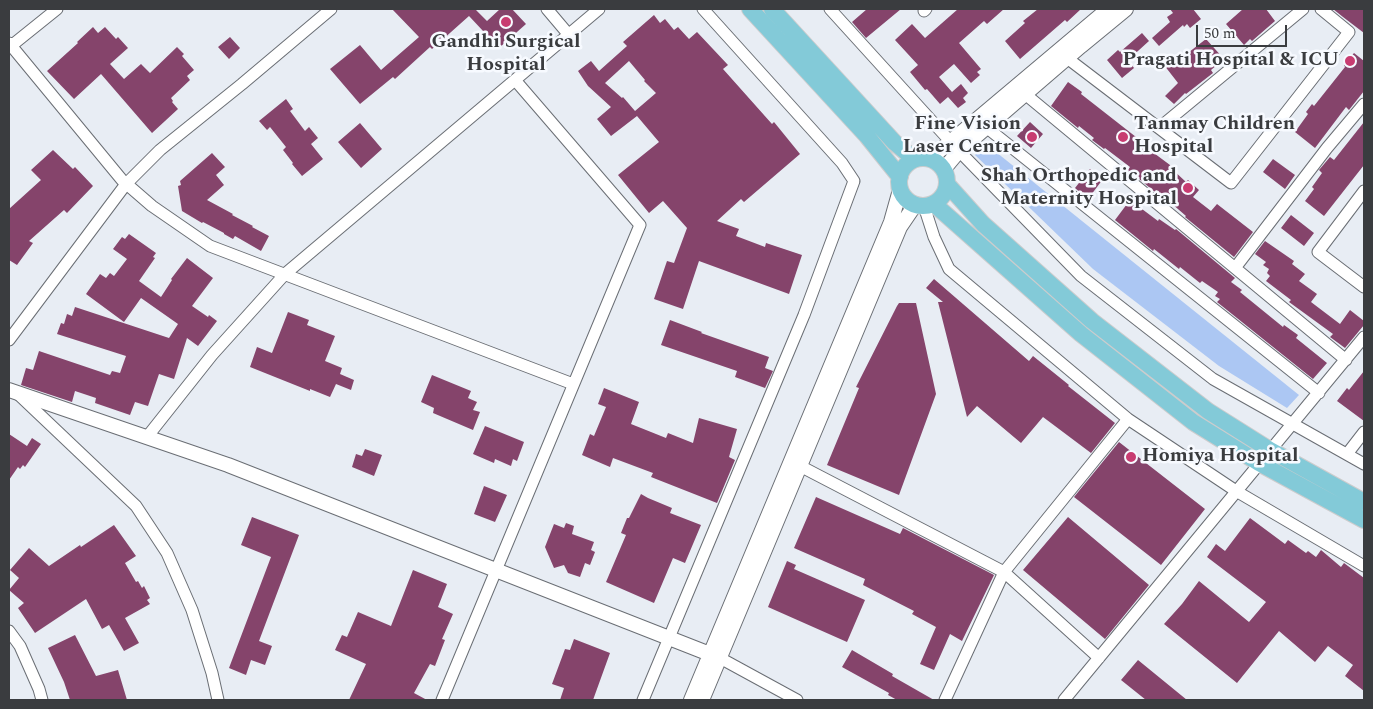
<!DOCTYPE html>
<html>
<head>
<meta charset="utf-8">
<style>
  body { margin:0 }
  #map { position:relative; width:1373px; height:709px; overflow:hidden; background:#e8edf4; font-family:Spectral,serif }
  canvas { display:block }
  .frame { position:absolute; inset:0; border:10px solid #3a3c3f; pointer-events:none }
  .scale { position:absolute; left:1196px; top:25px; width:91px; height:22px; box-sizing:border-box; border:2px solid #3a3c3f; border-top:0; padding-left:6px; font-size:15px; line-height:18px; white-space:nowrap; color:#3a3c3f; -webkit-text-stroke:4px #f7faff; paint-order:stroke }
</style>
</head>
<body>
<div id="map">
<canvas width="1373" height="709"></canvas>
<div class="frame"></div>
<div class="scale">50 m</div>
</div>
<script>
const ctx = document.querySelector('canvas').getContext('2d');
ctx.lineJoin = 'round';
function fill(path, color) { ctx.fillStyle = color; ctx.fill(path, 'evenodd'); }
const toPath = rows => new Path2D(rows.map(r => 'M' + r).join(''));
function trace(path, color, width, dash) { ctx.strokeStyle = color; ctx.lineWidth = width; ctx.lineCap = dash ? 'butt' : 'round'; ctx.setLineDash(dash || []); ctx.stroke(path); }
function drawText(font, color, halo, rows, align = 'center') {
  ctx.font = font + ' Spectral,serif'; ctx.lineWidth = 5; ctx.setLineDash([]); ctx.textBaseline = 'middle'; ctx.strokeStyle = halo; ctx.fillStyle = color; for (const [text, x, y, turn = 0] of rows) {
    ctx.save(); ctx.translate(x, y); ctx.rotate((+turn || 0) * Math.PI / 180); ctx.textAlign = isNaN(turn) ? turn : align; if (halo) ctx.strokeText(text, 0, 0); ctx.fillText(text, 0, 0); ctx.restore();
  }
}
fill(toPath([
  [986,144,1299,395,1287,408,1219,366,1093,269,975,155]
]), '#acc7f3');
fill(toPath([
  [392,9,478,9,476,10,487,21,500,9,512,9,526,24,499,48,469,16,432,49,430,47,395,79,393,77,360,104,330,69,360,45,381,70,419,37],
  [867,9,901,9,866,38,852,22],
  [958,9,1004,9,987,24,984,21,959,43,981,69,977,72,980,75,971,83,954,64,939,77,952,92,961,84,968,93,963,98,966,102,958,108,948,97,940,104,927,89,925,90,910,72,918,65,895,40,912,24,925,38],
  [1038,9,1081,9,1067,22,1065,20,1020,59,1005,41,1025,23,1023,21],
  [1170,9,1193,9,1201,19,1190,28,1187,24,1184,27,1183,25,1159,46,1152,38,1170,22,1167,17,1173,13],
  [1243,9,1266,9,1275,21,1252,41,1250,39,1244,45,1226,24],
  [1333,9,1364,9,1364,33,1343,17],
  [654,15,660,23,665,19,674,30,678,27,689,39,697,32,728,65,723,69,772,124,774,122,800,154,744,202,741,199,717,221,739,229,736,236,765,247,766,243,802,255,789,294,699,261,683,309,654,299,667,261,674,263,687,228,663,201,649,213,618,175,659,142,637,116,611,136,597,119,611,107,588,86,578,71,591,61,599,71,627,46,623,42],
  [629,61,645,80,644,81,656,93,635,111,623,97,622,98,605,83],
  [93,27,98,33,105,27,116,39,118,37,128,48,110,64,124,79,141,64,150,73,177,47,184,54,182,56,194,70,187,76,190,80,171,98,173,101,172,102,178,109,152,133,101,74,74,99,47,71,78,43,77,42],
  [1142,33,1149,41,1128,60,1134,68,1122,78,1107,60,1118,50,1120,52],
  [230,37,240,48,229,59,218,47],
  [1206,39,1224,59,1211,70,1213,73,1186,94,1185,93,1174,104,1165,96,1178,83,1164,65,1177,55,1180,59],
  [1354,53,1364,61,1364,91,1349,110,1346,107,1315,148,1295,132,1308,114,1306,112,1312,104,1314,106,1345,67,1344,65],
  [1068,82,1082,92,1081,94,1136,137,1135,139,1170,165,1171,168,1186,182,1188,180,1199,190,1193,197,1211,211,1217,204,1253,232,1234,257,1185,217,1186,216,1156,190,1155,192,1128,170,1130,167,1105,148,1104,149,1092,140,1094,138,1079,126,1078,128,1051,106],
  [286,99,293,109,290,111,305,131,309,127,318,138,311,144,323,159,302,176,292,164,293,163,283,150,286,147,270,127,267,130,259,121],
  [1030,122,1043,134,1031,148,1017,136],
  [1364,122,1364,165,1324,216,1305,201,1314,189,1312,187,1322,173,1319,170,1330,157,1334,160],
  [360,123,382,149,361,168,338,142],
  [53,150,73,169,75,167,93,186,67,213,64,210,29,241,33,243,17,265,9,260,9,209,41,180,31,170],
  [212,153,225,167,216,175,224,185,207,200,233,214,232,215,253,226,252,227,269,236,261,251,235,236,233,239,224,234,224,233,203,222,202,223,182,211,178,186,181,185,180,181],
  [1273,159,1295,175,1285,189,1263,172],
  [1090,169,1103,179,1088,199,1075,188],
  [1130,200,1158,221,1159,219,1175,230,1176,229,1235,278,1231,282,1242,290,1240,292,1283,327,1284,325,1298,335,1296,338,1327,363,1313,379,1217,302,1220,299,1215,296,1218,292,1202,281,1200,283,1180,267,1179,269,1154,249,1153,251,1115,220],
  [1291,215,1314,233,1304,246,1281,228],
  [129,234,156,253,153,257,155,258,139,281,161,297,172,280,171,279,187,258,213,278,192,306,208,317,209,315,217,321,198,346,187,338,174,379,159,374,148,406,135,402,130,415,95,403,96,398,75,391,72,402,21,385,26,368,33,370,39,351,110,375,112,371,120,373,126,356,57,334,61,323,64,324,67,314,72,316,75,307,169,338,178,324,141,298,124,322,86,294,100,274,106,278,110,273,114,276,127,259,113,249,122,237,125,239],
  [1265,241,1294,261,1292,264,1305,274,1299,281,1317,294,1311,302,1340,324,1350,310,1364,321,1364,325,1345,348,1330,337,1333,334,1289,302,1291,300,1266,281,1270,276,1267,273,1269,269,1263,265,1266,262,1255,254],
  [934,279,1029,361,1033,356,1069,385,1068,386,1115,423,1091,453,1043,417,1021,443,977,406,967,417,938,302,943,302,926,288],
  [899,303,916,303,936,394,899,495,827,465,859,388,856,387,897,306],
  [288,312,309,320,307,325,335,336,325,361,342,368,340,374,354,380,351,390,336,384,330,397,310,389,310,391,250,367,257,347,272,353],
  [670,320,702,332,701,333,769,357,765,368,773,371,765,388,735,377,737,371,661,345],
  [1364,371,1364,421,1337,401,1347,388,1349,390],
  [432,375,471,391,468,398,477,402,473,410,480,412,473,430,433,413,434,408,421,402],
  [604,388,639,402,631,424,666,438,668,433,693,443,699,418,737,429,729,457,735,460,717,503,651,477,653,473,613,458,610,467,582,455,590,434,594,436,606,407,598,404],
  [485,426,524,442,517,461,513,459,511,466,495,459,494,463,473,454],
  [9,434,27,446,32,438,41,444,25,467,23,465,20,469,18,467,9,480],
  [1119,442,1205,509,1161,565,1074,497],
  [365,449,382,455,374,476,352,467,356,454,362,456],
  [484,486,507,495,495,522,474,514],
  [641,494,648,498,672,508,670,513,701,525,685,563,673,558,654,603,606,582,626,535,621,533,627,518,629,518],
  [816,497,900,534,903,528,994,575,962,641,950,634,934,670,920,664,936,627,912,614,914,611,863,585,865,579,794,548],
  [252,517,299,535,259,641,272,646,265,665,251,660,246,675,229,668,271,557,241,545],
  [1068,517,1149,585,1105,639,1023,570],
  [1250,518,1285,544,1288,540,1306,553,1308,551,1316,557,1321,550,1341,567,1344,563,1364,578,1364,691,1345,676,1353,665,1328,646,1315,662,1279,631,1237,683,1164,624,1182,604,1199,581,1249,622,1266,602,1207,557,1216,544,1225,551],
  [566,523,574,526,572,534,594,542,591,550,595,552,590,565,585,563,580,577,568,573,564,565,554,568,545,547,554,524,564,528],
  [114,525,136,556,125,563,136,582,138,581,142,588,144,586,150,598,147,600,150,604,125,618,139,643,124,651,109,625,102,629,86,599,35,633,18,608,24,603,9,590,19,578,10,570,29,548,49,566,80,545,81,547],
  [787,561,796,565,794,569,865,600,847,642,768,607],
  [413,570,447,584,438,607,453,614,442,639,445,640,435,666,430,664,414,693,427,700,349,700,366,664,335,650,342,635,347,637,358,612,391,626],
  [75,635,96,676,118,670,127,700,70,700,64,682,48,648],
  [574,639,610,653,593,700,560,700,564,688,552,684,565,649,570,650],
  [852,650,893,674,892,676,934,700,897,700,888,695,889,693,842,667],
  [1138,660,1187,700,1146,700,1121,680]
]), '#85446b');
const minor = toPath([
  [547,9,569,35],
  [830,9,959,151,1081,276,1213,379,1364,464],
  [924,11,926,9],
  [9,43,122,180,152,206,210,246,573,384],
  [11,46,57,9],
  [1067,58,1231,183,1349,32,1321,9],
  [1025,94,1346,360],
  [986,127,1319,393],
  [1159,128,1303,9],
  [1364,191,1318,252,1364,287],
  [924,206,934,237,949,269,1128,419,1236,491,1364,566],
  [1235,268,1327,148,1364,104],
  [9,340,126,184,160,150,242,84,331,9],
  [18,394,136,506,167,553,192,610,212,673,218,700],
  [147,437,212,355,285,274,599,9],
  [1347,454,1364,432],
  [800,466,1004,572,945,700],
  [9,631,20,646,39,689,42,700],
  [720,658,797,700],
  [1099,658,1004,572,1128,419],
  [442,700,640,225,515,80],
  [643,700,804,315,854,181,842,163,703,9],
  [1064,700,1364,337]
]);
const tertiary = toPath([
  [931,158,1108,9],
  [944,169,959,151,1081,46,1126,9],
  [9,390,228,465,720,658],
  [691,700,891,222,900,190],
  [702,700,900,227,915,205]
]);
const primary = toPath([
  [750,9,867,136,900,177],
  [772,9,895,143,914,159],
  '899 182a24 24 0 1 1 48 0a24 24 0 1 1-48 0Z',
  [947,184,983,224,1092,321,1208,411,1270,450,1364,502],
  [934,204,1081,334,1193,422,1259,463,1364,520]
]);
trace(minor, '#6a6e74', 13);
trace(tertiary, '#6a6e74', 16);
trace(primary, '#cccccd', 18);
trace(minor, '#fff', 11);
trace(tertiary, '#fff', 14);
trace(primary, '#83cad8', 16);
for (const [x, y, r, color] of [
  [506,22,6,"#c83c71"],
  [1350,61,6,"#c83c71"],
  [1032,137,6,"#c83c71"],
  [1123,137,6,"#c83c71"],
  [1188,188,6,"#c83c71"],
  [1131,457,6,"#c83c71"]
]) { const dot = new Path2D(); dot.arc(x, y, r, 0, 2 * Math.PI); ctx.fillStyle = color; ctx.fill(dot); trace(dot, '#f7faff', 2); }
drawText('bold 20px', '#3a3c3f', '#f7faff', [
  ["Gandhi Surgical",506,43,"center"],
  ["Hospital",506,66,"center"],
  ["Pragati Hospital & ICU",1339,61],
  ["Fine Vision",1021,125],
  ["Laser Centre",1021,148],
  ["Tanmay Children",1134,125,"left"],
  ["Hospital",1134,148,"left"],
  ["Shah Orthopedic and",1177,177],
  ["Maternity Hospital",1177,200],
  ["Homiya Hospital",1142,457,"left"]
], 'right');
</script>
</body>
</html>
